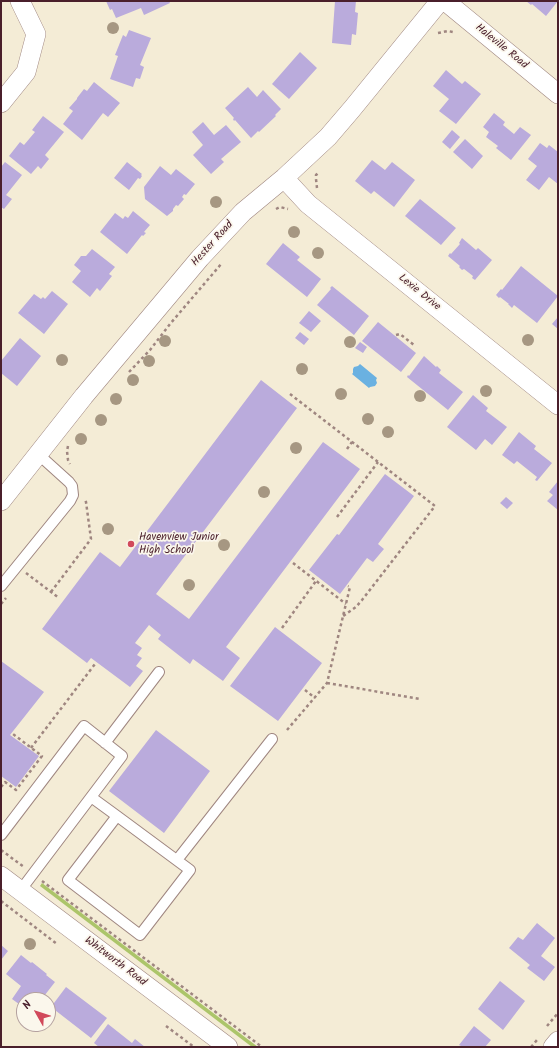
<!DOCTYPE html>
<html>
<head>
<meta charset="utf-8">
<style>
  body { margin:0 }
  #map { position:relative; width:559px; height:1048px; overflow:hidden; background:#f4ecd6; font-family:Kalam,sans-serif }
  canvas { display:block }
  .frame { position:absolute; inset:0; border:2px solid #4a1f2b; pointer-events:none }
  .north { position:absolute; left:16px; top:992px; width:40px; height:40px; box-sizing:border-box; background:#fbf7ec; border:1px solid #b4a19f; border-radius:50%; rotate:309deg; font-size:11px; font-weight:700; line-height:16px; text-align:center; color:#4a1f2b }
  .north::after { content:''; display:block; margin:auto; width:14px; height:18px; background:#d1495b; clip-path:polygon(50% 0,100% 100%,50% 72%,0 100%) }
</style>
</head>
<body>
<div id="map">
<canvas width="559" height="1048"></canvas>
<div class="frame"></div>
<div class="north">N</div>
</div>
<script>
const ctx = document.querySelector('canvas').getContext('2d');
ctx.lineJoin = 'round';
function fill(path, color) { ctx.fillStyle = color; ctx.fill(path, 'evenodd'); }
const toPath = rows => new Path2D(rows.map(r => 'M' + r).join(''));
function trace(path, color, width, dash) { ctx.strokeStyle = color; ctx.lineWidth = width; ctx.lineCap = dash ? 'butt' : 'round'; ctx.setLineDash(dash || []); ctx.stroke(path); }
function drawText(font, color, halo, rows, align = 'center') {
  ctx.font = font + ' Kalam,sans-serif'; ctx.lineWidth = 3.5; ctx.setLineDash([]); ctx.textBaseline = 'middle'; ctx.strokeStyle = halo; ctx.fillStyle = color; for (const [text, x, y, turn = 0] of rows) {
    ctx.save(); ctx.translate(x, y); ctx.rotate((+turn || 0) * Math.PI / 180); ctx.textAlign = isNaN(turn) ? turn : align; if (halo) ctx.strokeText(text, 0, 0); ctx.fillText(text, 0, 0); ctx.restore();
  }
}
fill(toPath([
  [42,883,258,1047,252,1047,40,886]
]), '#acc56a');
fill(toPath([
  [360,364,377,378,376,380,377,383,375,386,370,387,369,388,352,374,353,373,353,369,354,367,358,366]
]), '#6ab1e1');
fill(toPath([
  [106,1,169,1,170,3,144,15,141,8,116,18,112,9,110,10],
  [335,1,356,1,355,12,358,13,356,35,352,34,351,45,332,43],
  [526,1,558,1,546,16,532,4,531,5],
  [129,30,151,38,140,65,144,67,140,79,136,78,133,87,110,79,118,56,115,55,123,35,126,37],
  [300,52,317,68,289,99,272,84],
  [446,70,462,84,465,81,481,94,456,124,439,111,449,99,433,86],
  [94,82,120,103,108,117,103,113,82,140,63,124,73,111,69,108,77,99,77,98,84,89,87,91],
  [248,87,257,97,263,90,281,109,275,115,276,116,259,132,258,131,251,138,235,120,234,121,233,119,234,118,225,108],
  [494,113,505,122,503,125,514,134,520,127,531,135,511,160,496,148,498,146,486,137,489,132,483,127],
  [43,116,64,132,45,155,49,159,41,169,38,166,31,174,9,156,20,142,24,145,35,132,32,130],
  [203,122,214,135,226,125,241,142,221,159,224,162,211,174,193,155,203,145,192,132],
  [452,130,460,137,450,149,442,142],
  [465,139,483,156,472,169,453,152],
  [540,143,547,148,549,145,558,152,558,184,549,177,539,190,526,180,537,166,528,159],
  [372,160,385,170,392,162,415,180,394,207,374,191,371,194,355,181],
  [5,162,22,175,6,195,12,199,4,209,1,207,1,167],
  [127,162,142,174,141,175,142,176,140,179,138,178,129,190,114,178],
  [160,166,171,175,176,169,195,184,186,195,184,194,182,197,184,199,178,206,176,205,173,209,173,211,167,216,145,199,144,187],
  [420,199,456,228,441,245,405,216],
  [133,211,150,225,144,232,146,233,143,236,142,235,127,254,100,232,115,213,123,219,125,216,128,218],
  [462,238,476,250,478,248,492,260,475,280,472,278,473,276,464,269,462,270,459,267,460,266,448,256,450,253,451,254,460,244,459,243],
  [283,243,300,257,297,260,321,279,307,297,266,264],
  [92,249,115,267,109,274,112,276,100,291,97,288,90,297,72,282,81,271,74,265,81,256,86,256],
  [521,266,558,296,537,323,514,305,512,308,508,304,509,304,500,297,499,298,496,295,501,289,502,290],
  [332,286,369,316,354,335,317,305,331,289,330,288],
  [52,291,68,304,44,334,18,313,34,294,41,299,43,297,45,299],
  [309,311,321,321,311,332,299,323],
  [558,317,558,329,552,324],
  [378,322,416,353,401,372,362,341],
  [300,332,309,339,304,345,295,338],
  [20,338,41,356,17,386,1,373,1,361],
  [360,342,367,347,363,353,355,348],
  [424,356,436,367,437,366,441,370,439,373,463,392,448,410,407,377,408,375,409,376],
  [261,380,297,408,156,594,189,619,323,442,360,469,226,647,240,658,223,681,193,659,190,664,158,639,161,635,149,625,135,643,142,648,137,655,142,658,136,666,143,671,130,687,91,658,87,663,42,629,100,552,120,567],
  [473,395,488,408,486,411,507,427,492,445,485,439,476,450,447,427],
  [519,432,536,446,534,449,552,463,537,481,535,480,537,477,517,461,514,464,502,455],
  [385,474,414,496,378,544,384,549,373,562,367,558,340,594,309,570,337,534,339,535],
  [558,481,558,510,547,501,553,495,549,492],
  [506,497,513,503,507,509,500,503],
  [275,627,322,663,278,721,230,686],
  [1,661,44,692,10,735,39,756,16,787,1,776],
  [156,730,210,771,164,833,109,791],
  [537,923,555,938,541,956,555,967,544,981,527,968,530,965,509,948,518,937,523,940],
  [1,945,8,951,1,960],
  [21,955,31,963,32,962,47,974,46,975,55,982,41,1000,39,1000,32,995,28,1000,24,1000,24,1005,23,1007,12,999,21,986,6,974],
  [500,981,525,1001,503,1030,478,1009],
  [66,987,107,1018,91,1038,51,1007],
  [108,1024,132,1043,135,1039,145,1047,99,1047,94,1043],
  [474,1026,491,1040,485,1047,460,1047,461,1046,459,1045]
]), '#baabdc');
const service = toPath([
  [1,586,70,501,73,495,72,486,69,482,38,454],
  [105,743,159,672],
  [91,797,117,816,190,870,140,935,68,880,117,816],
  [1,835,84,726,122,756,20,891],
  [177,860,272,739]
]);
const minor = toPath([
  [445,1,558,94],
  [1,103,26,72,36,34,20,1],
  [284,178,308,204,558,405],
  [1,501,84,396,200,258,243,212,284,178,328,137,352,109,440,1],
  [1,876,228,1047],
  [553,1047,558,1041]
]);
trace(service, '#9f8680', 12);
trace(minor, '#9f8680', 20);
trace(toPath([
  [438,33,448,31,453,32],
  [317,188,316,179,316,175,319,172],
  [276,209,280,207,288,209],
  [396,335,400,334,414,345],
  [129,372,150,350,170,324,222,263],
  [290,394,435,506,362,600,356,607,343,616],
  [68,446,67,451,68,460,70,464],
  [347,449,352,442],
  [337,517,378,462],
  [293,563,346,604],
  [26,573,59,598],
  [51,592,91,539,86,502,85,499],
  [1,604,6,598],
  [282,628,316,581],
  [327,683,420,699],
  [305,690,315,698],
  [287,730,327,683,350,587,348,586],
  [31,748,95,664],
  [1,787,5,782,16,790,42,756,13,734],
  [1,850,24,867],
  [42,881,262,1047],
  [1,901,57,944],
  [166,1026,194,1047],
  [547,1026,558,1013],
  [531,1047,537,1040]
]), '#9f8680', 2.5, [3, 3]);
trace(service, '#fff', 10);
trace(minor, '#fff', 19);
ctx.fillStyle = '#a69782';
for (const [x, y] of [
  [113,28],
  [216,202],
  [294,232],
  [318,253],
  [528,340],
  [165,341],
  [350,342],
  [62,360],
  [149,361],
  [302,369],
  [133,380],
  [486,391],
  [341,394],
  [420,396],
  [116,399],
  [368,419],
  [101,420],
  [388,432],
  [81,439],
  [296,448],
  [264,492],
  [108,529],
  [224,545],
  [189,585],
  [30,944]
]) { ctx.beginPath(); ctx.arc(x, y, 6, 0, 2 * Math.PI); ctx.fill(); }
for (const [x, y, r, color] of [
  [131,544,4,"#d1495b"]
]) { const dot = new Path2D(); dot.arc(x, y, r, 0, 2 * Math.PI); ctx.fillStyle = color; ctx.fill(dot); trace(dot, '#fbf7ec', 1.5); }
drawText('11px', '#4a1f2b', '#fbf7ec', [
  ["Haleville Road",501,47,39],
  ["Hester Road",213,244,-48],
  ["Lexie Drive",419,293,39],
  ["Whitworth Road",115,962,37]
]);
drawText('11px', '#4a1f2b', '#fbf7ec', [
  ["Havenview Junior",139,538],
  ["High School",139,551]
], 'left');
</script>
</body>
</html>
